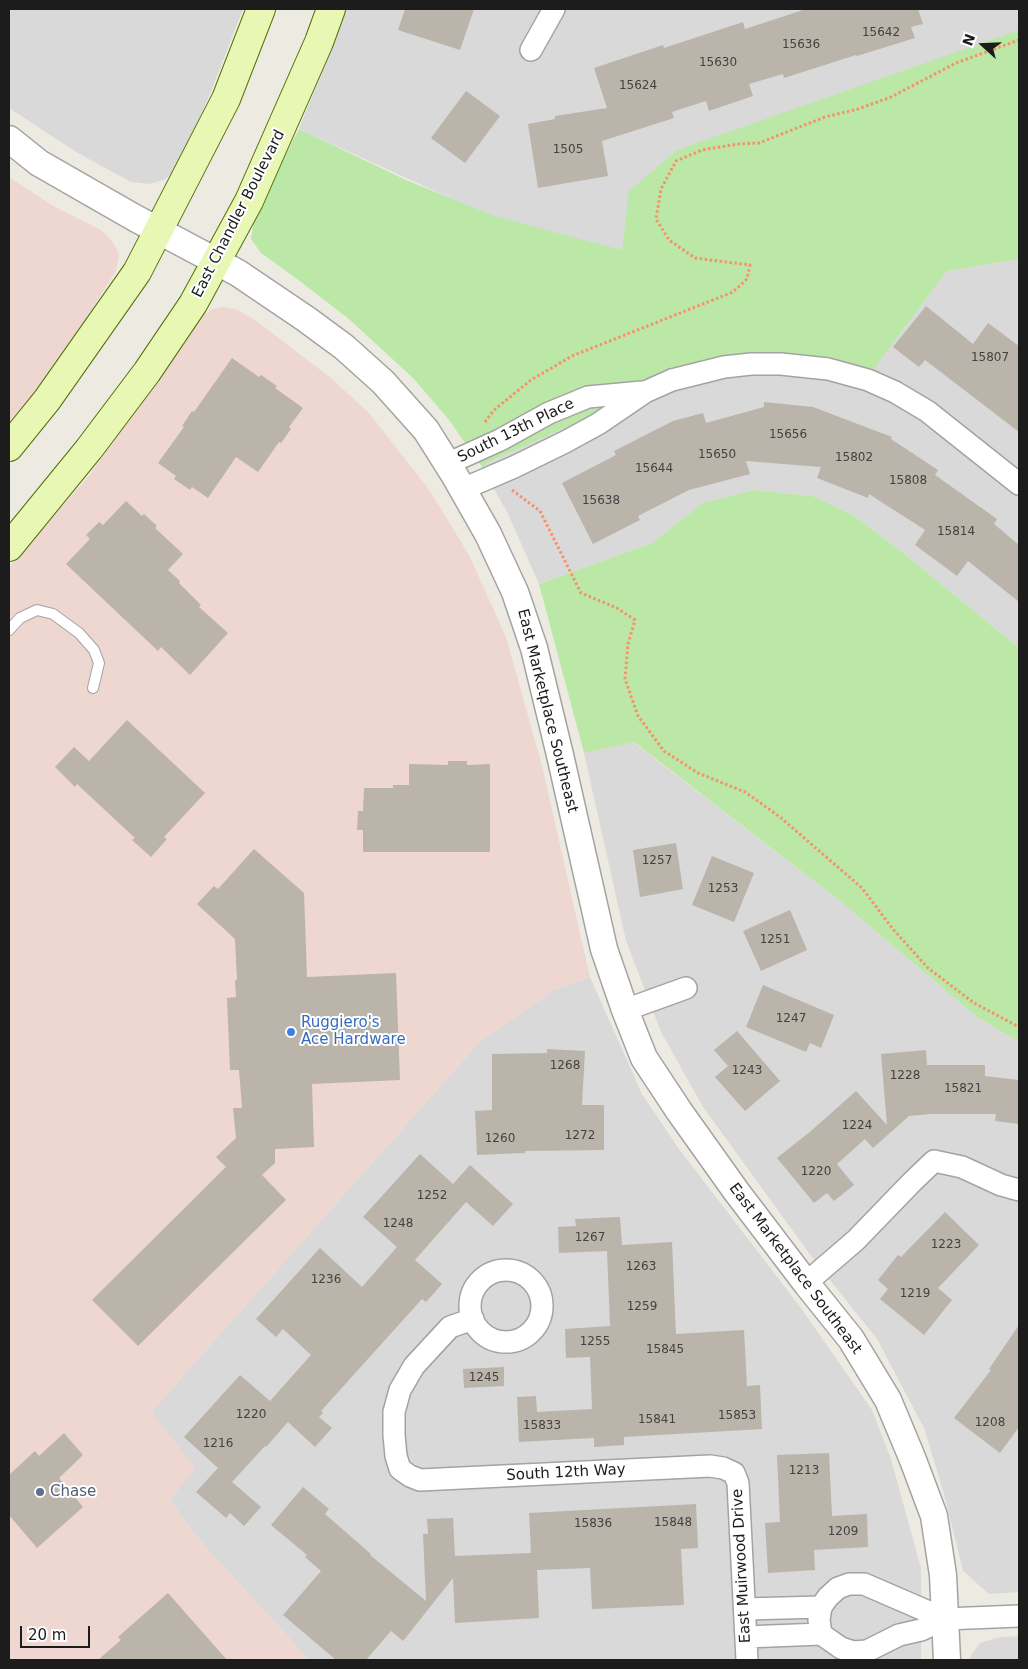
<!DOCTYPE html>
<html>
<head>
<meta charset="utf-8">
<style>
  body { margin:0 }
  #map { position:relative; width:1028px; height:1669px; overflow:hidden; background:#edebe1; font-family:"DejaVu Sans",sans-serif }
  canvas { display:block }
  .frame { position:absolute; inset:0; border:10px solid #1c1c1c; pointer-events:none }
  .north { position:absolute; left:958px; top:20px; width:50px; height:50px; -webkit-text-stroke:4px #fff; paint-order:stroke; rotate:290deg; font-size:14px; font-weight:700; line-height:20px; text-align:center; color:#1c1c1c }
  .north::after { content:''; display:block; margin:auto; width:18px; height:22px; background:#1c1c1c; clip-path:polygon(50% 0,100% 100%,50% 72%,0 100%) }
  .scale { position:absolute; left:20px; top:1626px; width:70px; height:22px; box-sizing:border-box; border:2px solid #1c1c1c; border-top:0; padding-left:6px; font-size:15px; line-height:18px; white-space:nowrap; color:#1c1c1c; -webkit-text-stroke:4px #fff; paint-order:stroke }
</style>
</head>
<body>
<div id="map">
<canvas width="1028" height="1669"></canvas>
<div class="frame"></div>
<div class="north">N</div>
<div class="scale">20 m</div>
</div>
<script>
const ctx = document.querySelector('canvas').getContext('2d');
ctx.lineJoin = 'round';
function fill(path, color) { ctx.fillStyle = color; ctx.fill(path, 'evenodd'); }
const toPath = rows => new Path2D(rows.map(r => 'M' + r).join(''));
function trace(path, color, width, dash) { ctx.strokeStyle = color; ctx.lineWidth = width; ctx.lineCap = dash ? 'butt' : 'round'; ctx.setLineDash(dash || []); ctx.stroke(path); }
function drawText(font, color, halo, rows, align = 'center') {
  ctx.font = font + ' "DejaVu Sans",sans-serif'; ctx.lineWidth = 4; ctx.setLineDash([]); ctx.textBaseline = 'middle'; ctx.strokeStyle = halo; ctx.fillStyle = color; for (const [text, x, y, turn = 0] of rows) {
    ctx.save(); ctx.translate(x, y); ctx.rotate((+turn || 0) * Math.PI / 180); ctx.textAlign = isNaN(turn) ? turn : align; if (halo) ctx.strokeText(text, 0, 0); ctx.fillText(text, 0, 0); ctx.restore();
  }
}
fill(toPath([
  [9,9,243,9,208,99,175,171,164,180,149,184,131,182,76,152,9,108],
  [347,9,1019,9,1019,35,627,253,507,224,299,129],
  [1019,259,1019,648,902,552,853,515,813,496,754,490,703,503,652,543,539,584,507,512,482,467,489,462,645,392,724,367,868,380,879,362,947,271],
  [633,742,840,901,977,1017,1019,1042,1019,1592,989,1594,963,1571,944,1494,924,1428,877,1339,814,1260,703,1107,661,1032,626,941,584,753],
  [590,977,642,1094,679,1149,801,1308,872,1410,891,1459,921,1568,921,1660,309,1660,201,1542,170,1501,151,1412,481,1040,554,990],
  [1019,1636,1019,1660,968,1660,980,1643,1001,1637]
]), '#dad9d9');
fill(toPath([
  [9,177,55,207,101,230,112,241,119,254,116,271,59,362,9,425],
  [222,307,236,309,255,320,331,378,369,413,430,491,469,555,506,637,542,766,590,977,554,990,481,1040,151,1412,195,1467,170,1501,201,1542,309,1660,9,1660,9,567,89,476,200,318,212,309]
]), '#eed7d0');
fill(toPath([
  [1019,30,1019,259,947,271,879,362,868,380,781,364,645,392,489,462,482,467,449,420,414,379,349,319,301,282,261,253,251,239,254,220,260,204,299,129,406,180,494,216,622,250,629,191,677,150],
  [754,490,813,496,853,515,902,552,1019,648,1019,1042,977,1017,840,901,634,742,584,753,539,584,652,543,703,503]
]), '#bbe8a7');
fill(toPath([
  [405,9,474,9,460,50,398,30],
  [806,9,918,9,923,24,911,27,915,38,857,56,856,55,784,78,783,74,749,84,753,96,709,111,706,101,672,112,674,118,602,141,608,176,538,188,528,124,555,119,555,116,607,108,594,68,663,45,664,48,743,22,745,29],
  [466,91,500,116,465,163,431,138],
  [926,306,973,344,988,323,1019,346,1019,432,925,360,919,367,893,347],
  [232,358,259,377,261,375,277,386,275,388,303,408,289,427,291,429,281,443,279,442,258,472,236,457,208,498,192,487,190,490,174,479,176,476,158,463,184,427,182,426,192,411,194,412],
  [764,402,813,407,892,437,891,439,938,470,935,475,997,519,994,524,1019,545,1019,602,968,561,957,576,915,545,925,530,869,494,868,498,817,478,821,467,746,461,750,474,689,490,638,516,640,520,593,544,562,483,616,455,614,451,673,421,703,413,706,423,764,407],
  [126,501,142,516,144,514,157,526,155,528,183,554,168,570,180,581,179,583,201,605,199,607,228,633,190,675,161,647,158,651,66,564,90,539,86,535,99,522,103,525],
  [127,720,205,793,164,837,167,839,151,857,132,840,135,838,77,784,75,787,55,767,74,747,89,761],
  [448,761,467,761,467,765,490,764,490,852,363,852,363,830,357,830,358,811,363,811,364,788,393,788,393,785,409,785,409,764,448,765],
  [676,843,683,889,640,897,633,850],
  [254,849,304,893,307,977,396,973,400,1080,312,1084,314,1147,275,1149,275,1163,262,1175,286,1200,138,1346,92,1300,226,1167,216,1157,236,1138,233,1108,242,1108,239,1070,230,1070,227,998,236,997,235,980,237,980,235,939,197,904,214,886,218,889],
  [712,856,754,873,734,922,692,905],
  [790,910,807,950,761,971,743,931],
  [763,985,834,1015,821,1048,810,1043,806,1052,746,1027],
  [737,1031,780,1081,745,1111,715,1077,728,1066,714,1050],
  [547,1049,585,1051,582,1105,604,1105,604,1150,525,1151,525,1153,477,1155,475,1111,492,1110,492,1054,547,1053],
  [926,1050,927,1065,985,1065,985,1076,1019,1080,1019,1124,995,1121,996,1114,931,1114,909,1116,873,1148,865,1139,837,1164,854,1185,834,1201,827,1193,814,1203,777,1158,811,1131,856,1091,887,1125,881,1054],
  [420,1154,453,1184,470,1165,513,1204,493,1226,466,1202,415,1260,442,1284,426,1302,422,1299,321,1411,323,1413,319,1417,332,1428,315,1447,288,1422,266,1447,265,1446,232,1482,261,1507,244,1526,230,1513,226,1518,196,1492,218,1468,184,1437,240,1375,270,1401,311,1355,283,1329,276,1337,256,1319,320,1248,362,1287,397,1247,363,1217],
  [945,1212,979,1245,938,1288,952,1300,924,1335,880,1299,888,1289,878,1280,898,1255,901,1257],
  [620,1217,622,1245,672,1242,676,1334,744,1330,747,1386,760,1385,762,1429,624,1437,624,1445,594,1447,594,1438,519,1442,517,1397,536,1396,537,1412,592,1409,590,1357,566,1358,565,1329,610,1326,607,1251,559,1253,558,1227,576,1226,575,1219],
  [1019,1325,1019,1427,1000,1453,954,1418,991,1370,989,1369],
  [504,1367,504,1386,464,1388,463,1369],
  [64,1433,83,1455,59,1478,83,1507,37,1548,9,1515,9,1475,35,1451,39,1456],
  [829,1453,832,1516,867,1514,868,1547,814,1550,815,1570,768,1573,765,1523,780,1522,777,1455],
  [303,1487,329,1509,325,1514,371,1554,370,1555,426,1601,423,1534,428,1534,427,1519,453,1518,455,1556,531,1553,529,1513,696,1504,698,1548,681,1549,684,1605,592,1609,590,1568,537,1570,539,1618,455,1623,453,1578,403,1641,391,1631,366,1660,336,1660,283,1615,321,1571,305,1557,307,1555,271,1525],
  [168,1593,227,1660,98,1660,121,1640,118,1637]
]), '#bab4ab');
const service = toPath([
  [9,630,20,618,37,610,53,614,79,633,94,650,99,663,93,688]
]);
const minor = toPath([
  [531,50,554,9],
  [447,464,500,440,549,413,588,397,642,392],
  [463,489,514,467,565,442,598,424,645,392,672,380,724,367,751,364,781,364,828,369,868,380,895,392,927,411,1019,484],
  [625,1010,686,988],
  '470 1306a36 36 0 1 1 72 0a36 36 0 1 1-72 0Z',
  [806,1283,856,1240,912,1182,934,1161,962,1167,1001,1185,1019,1190],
  [473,1319,450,1327,414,1366,400,1390,394,1412,394,1435,396,1456,400,1469,410,1476,420,1480,710,1466,723,1468,734,1473,738,1483,747,1660],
  [745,1609,821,1607],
  [945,1619,864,1584,849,1584,838,1588,828,1597,821,1607,819,1620,821,1634,841,1648,853,1652,867,1651,899,1635,921,1630,945,1619,1019,1616],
  [746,1637,821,1634]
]);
const tertiary = toPath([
  [9,139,39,163,135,218,238,273,306,319,344,347,383,382,426,430,455,476,488,534,515,592,534,648,560,755,604,949,625,1010,644,1058,679,1111,736,1191,806,1283,851,1339,888,1400,913,1460,934,1516,943,1575,947,1660]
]);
const secondary = toPath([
  [9,447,47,400,137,272,226,99,261,9],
  [9,547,89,449,147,372,193,304,249,201,319,42,331,9]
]);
trace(service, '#a3a3a3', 12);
trace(minor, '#a3a3a3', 24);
trace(tertiary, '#a3a3a3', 29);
trace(secondary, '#517006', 30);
trace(toPath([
  [485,422,494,410,531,380,572,356,733,292,747,279,750,265,695,258,669,240,656,219,661,189,676,161,702,150,738,144,759,143,825,117,858,109,891,97,956,63,1019,40],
  [512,490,540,511,581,593,617,608,635,620,628,644,625,679,638,716,664,751,698,773,745,792,780,817,862,888,892,928,928,968,974,1003,1019,1027]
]), '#f89168', 3, [2.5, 2.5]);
trace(service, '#fff', 10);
trace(minor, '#fff', 21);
trace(tertiary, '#fff', 26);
trace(secondary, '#e8f8b4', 28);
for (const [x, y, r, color] of [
  [291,1032,5,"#3f7fe0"],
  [40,1492,5,"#5c6f8a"]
]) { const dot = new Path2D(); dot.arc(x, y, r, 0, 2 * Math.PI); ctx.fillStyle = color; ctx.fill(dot); trace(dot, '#fff', 2); }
drawText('12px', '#444240', null, [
  ["15642",881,33],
  ["15636",801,45],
  ["15630",718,63],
  ["15624",638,86],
  ["1505",568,150],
  ["15807",990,358],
  ["15656",788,435],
  ["15650",717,455],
  ["15802",854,458],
  ["15644",654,469],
  ["15808",908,481],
  ["15638",601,501],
  ["15814",956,532],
  ["1257",657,861],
  ["1253",723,889],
  ["1251",775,940],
  ["1247",791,1019],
  ["1268",565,1066],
  ["1243",747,1071],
  ["1228",905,1076],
  ["15821",963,1089],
  ["1224",857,1126],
  ["1272",580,1136],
  ["1260",500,1139],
  ["1220",816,1172],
  ["1252",432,1196],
  ["1248",398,1224],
  ["1267",590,1238],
  ["1223",946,1245],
  ["1263",641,1267],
  ["1236",326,1280],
  ["1219",915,1294],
  ["1259",642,1307],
  ["1255",595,1342],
  ["15845",665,1350],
  ["1245",484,1378],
  ["1220",251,1415],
  ["15853",737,1416],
  ["15841",657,1420],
  ["1208",990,1423],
  ["15833",542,1426],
  ["1216",218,1444],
  ["1213",804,1471],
  ["15848",673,1523],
  ["15836",593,1524],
  ["1209",843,1532]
]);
drawText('15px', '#1c1c1c', '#fff', [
  ["East Chandler Boulevard",239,214,-63],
  ["South 13th Place",516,431,-26],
  ["East Marketplace Southeast",547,711,76],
  ["East Marketplace Southeast",795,1269,53],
  ["South 12th Way",566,1473,-3],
  ["East Muirwood Drive",742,1566,-93]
]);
drawText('15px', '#366cbe', '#fff', [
  ["Ruggiero's",301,1023],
  ["Ace Hardware",301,1040]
], 'left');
drawText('15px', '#4e5e75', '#fff', [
  ["Chase",50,1492]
], 'left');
</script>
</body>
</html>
